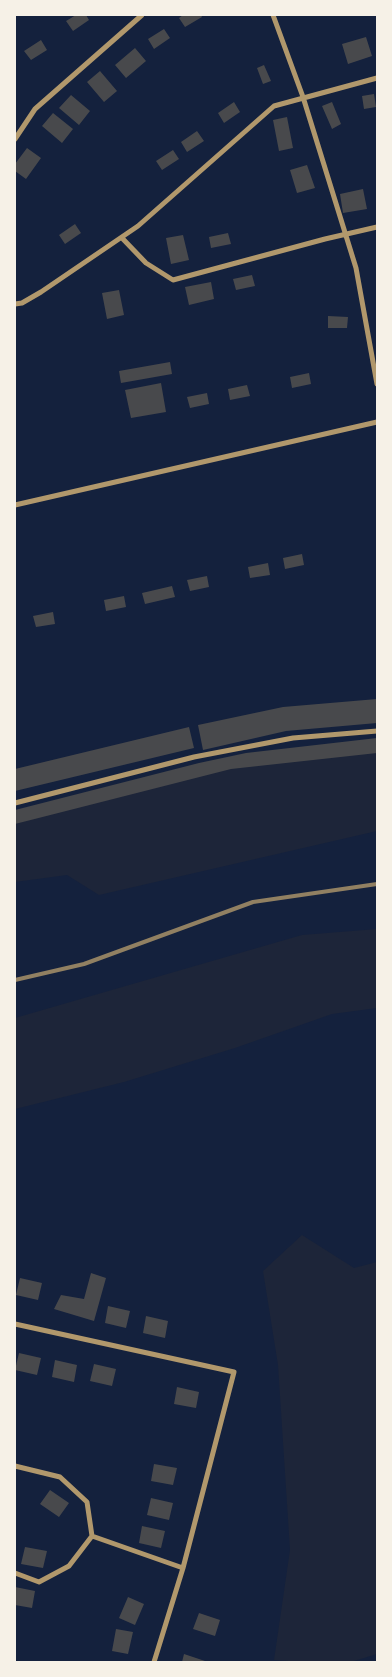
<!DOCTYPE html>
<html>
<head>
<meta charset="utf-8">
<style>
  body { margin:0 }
  #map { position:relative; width:392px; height:1677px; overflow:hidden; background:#14213d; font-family:"Open Sans",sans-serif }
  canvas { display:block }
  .frame { position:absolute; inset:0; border:16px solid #f6f1e7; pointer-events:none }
</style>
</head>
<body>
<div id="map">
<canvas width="392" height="1677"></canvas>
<div class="frame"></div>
</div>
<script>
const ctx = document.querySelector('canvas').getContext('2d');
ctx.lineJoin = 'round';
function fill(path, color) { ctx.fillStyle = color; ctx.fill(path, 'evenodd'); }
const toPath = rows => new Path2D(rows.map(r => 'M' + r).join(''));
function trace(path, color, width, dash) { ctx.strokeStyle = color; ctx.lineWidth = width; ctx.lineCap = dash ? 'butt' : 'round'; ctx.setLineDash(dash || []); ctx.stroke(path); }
fill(toPath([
  [377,745,377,831,99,895,67,875,15,882,15,824,224,761],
  [377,929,377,1008,332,1014,235,1048,124,1082,15,1109,15,1018,302,935],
  [302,1235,354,1268,377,1262,377,1654,351,1662,302,1662,274,1660,290,1550,278,1365,263,1271]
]), '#1d2539');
fill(toPath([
  [76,15,86,15,89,20,73,31,66,21],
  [183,15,201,15,202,17,185,27,179,18],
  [164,29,170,38,154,49,148,39],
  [366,37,372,56,348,64,342,44],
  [41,40,47,50,31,60,24,51],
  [135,48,146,61,126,78,115,65],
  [264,65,271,81,263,84,257,68],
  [100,71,117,91,104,102,87,82],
  [374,94,376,107,364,109,362,96],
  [71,95,90,111,79,125,59,108],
  [234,102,240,112,224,123,218,113],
  [332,102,341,124,332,129,322,106],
  [53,113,73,129,62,143,42,126],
  [287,117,293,148,279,151,273,120],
  [197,131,204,141,187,152,181,142],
  [27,148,41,158,26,179,15,171,15,164],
  [173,150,179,159,162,170,156,161],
  [307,165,315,188,297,193,290,170],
  [363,189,367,209,343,213,340,194],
  [75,224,81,233,65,244,59,235],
  [228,233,231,244,211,248,209,237],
  [183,235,189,260,171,264,166,238],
  [252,275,255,286,236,290,233,279],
  [211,282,214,299,189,305,185,287],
  [119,290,124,315,107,319,102,293],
  [328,316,348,317,347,328,328,328],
  [170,362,172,374,121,383,119,371],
  [309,373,311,384,292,388,290,377],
  [161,383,166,412,131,418,125,390],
  [247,385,250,396,230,400,228,389],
  [207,393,209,404,190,408,187,397],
  [302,554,304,565,285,569,283,558],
  [268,563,270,575,250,578,248,567],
  [207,576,209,587,190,591,187,580],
  [172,586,175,597,145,604,142,593],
  [124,596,126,607,106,611,104,600],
  [53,612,55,624,36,627,33,616],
  [377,699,377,723,286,731,203,750,198,725,283,707],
  [189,727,194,748,15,791,15,769],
  [377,738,377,753,231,769,15,824,15,810,199,763,246,753],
  [91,1273,106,1278,94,1321,54,1309,61,1295,84,1299],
  [20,1278,42,1283,38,1300,16,1295],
  [108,1306,130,1311,126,1328,105,1323],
  [146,1316,168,1321,165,1338,143,1333],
  [19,1353,41,1358,37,1375,15,1370],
  [55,1360,77,1365,74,1382,52,1377],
  [94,1364,116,1369,112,1386,90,1381],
  [177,1387,199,1392,196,1408,174,1404],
  [154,1464,177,1468,173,1485,151,1481],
  [50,1490,69,1503,59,1517,40,1504],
  [151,1498,173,1503,169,1520,147,1515],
  [142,1526,165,1531,161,1548,139,1543],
  [25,1547,47,1551,43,1568,21,1564],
  [15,1587,35,1591,32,1608,15,1605],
  [128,1597,144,1604,135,1625,119,1618],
  [199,1613,220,1620,215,1636,193,1629],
  [116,1629,133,1632,128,1654,112,1651],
  [184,1654,208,1662,182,1662]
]), '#48494c');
trace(toPath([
  [273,15,303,97,356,268,377,384],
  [15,139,35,109,142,15],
  [122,238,146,263,173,280,325,239,377,227],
  [15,304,22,303,41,292,138,226,274,106,377,78],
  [15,505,377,422],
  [15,803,194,757,293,738,377,731],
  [15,1324,234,1372,183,1568,154,1662],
  [15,1466,60,1477,87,1502,92,1536],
  [15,1573,39,1582,69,1566,92,1536,183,1568]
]), '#b1986c', 5);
trace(toPath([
  [15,980,84,964,253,902,377,884]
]), '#918062', 4);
</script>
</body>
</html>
